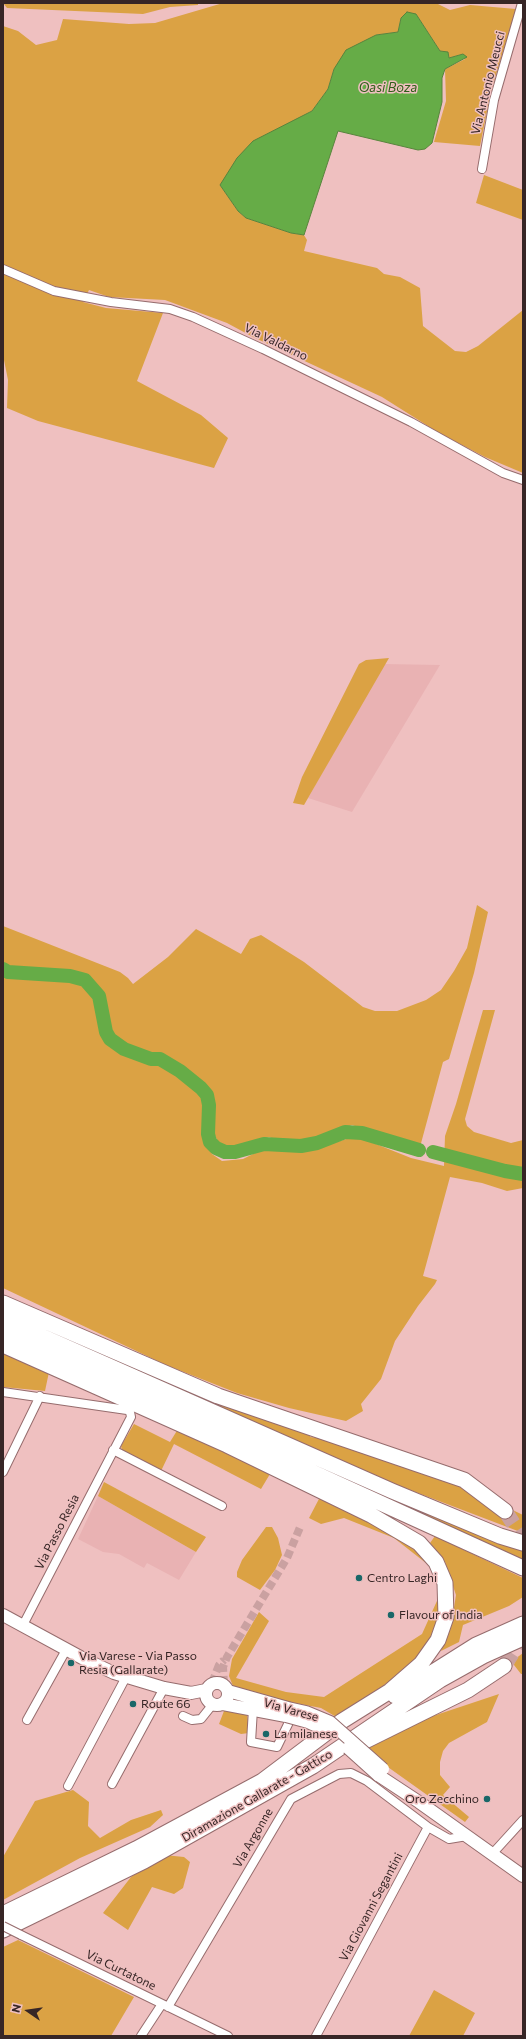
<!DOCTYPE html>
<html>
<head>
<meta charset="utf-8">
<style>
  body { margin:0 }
  #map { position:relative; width:526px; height:2039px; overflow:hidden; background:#efc0c0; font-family:Commissioner,sans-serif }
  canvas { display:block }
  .frame { position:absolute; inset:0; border:4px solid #372626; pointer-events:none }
  .north { position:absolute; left:8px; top:1991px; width:40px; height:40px; -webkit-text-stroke:3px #efc0c0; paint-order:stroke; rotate:283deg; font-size:11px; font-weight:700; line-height:16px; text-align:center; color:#372626 }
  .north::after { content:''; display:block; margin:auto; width:14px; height:18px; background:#372626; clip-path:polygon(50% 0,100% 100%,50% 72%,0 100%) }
</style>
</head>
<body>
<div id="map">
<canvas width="526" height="2039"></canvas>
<div class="frame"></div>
<div class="north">N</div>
</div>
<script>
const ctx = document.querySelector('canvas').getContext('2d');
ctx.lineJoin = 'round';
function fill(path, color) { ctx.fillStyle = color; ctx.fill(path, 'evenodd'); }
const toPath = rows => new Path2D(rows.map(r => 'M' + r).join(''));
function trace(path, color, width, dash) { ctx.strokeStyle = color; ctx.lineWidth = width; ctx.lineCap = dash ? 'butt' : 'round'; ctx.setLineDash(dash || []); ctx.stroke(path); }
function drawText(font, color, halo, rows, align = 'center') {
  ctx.font = font + ' Commissioner,sans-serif'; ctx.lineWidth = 3; ctx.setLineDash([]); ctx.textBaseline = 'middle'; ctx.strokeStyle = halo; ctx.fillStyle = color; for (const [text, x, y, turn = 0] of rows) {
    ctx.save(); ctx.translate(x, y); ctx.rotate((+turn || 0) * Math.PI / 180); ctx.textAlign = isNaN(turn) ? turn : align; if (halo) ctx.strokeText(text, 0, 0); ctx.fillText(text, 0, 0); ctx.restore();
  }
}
fill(toPath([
  [384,664,440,665,352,812,308,798],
  [98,1496,196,1552,179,1580,147,1563,144,1568,119,1554,103,1552,78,1539]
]), '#e9b2b3');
fill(toPath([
  [3,3,198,3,198,5,170,7,143,14,7,8],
  [223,3,436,3,450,10,470,5,516,9,491,91,480,146,434,142,446,101,445,69,465,59,463,54,449,58,448,53,440,51,416,14,401,18,398,32,376,35,334,69,328,89,312,111,284,127,220,185,238,211,246,218,291,233,304,235,307,240,304,251,377,268,384,274,400,277,420,288,423,326,455,351,466,352,478,346,523,310,523,473,485,457,439,433,382,397,253,337,227,323,165,300,109,297,89,290,83,302,106,308,163,313,137,381,201,415,228,438,214,468,38,421,7,408,8,380,3,355,3,26,18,31,36,45,57,40,63,19,129,24,155,23],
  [484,175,523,190,523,220,476,203],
  [389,658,304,805,293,803,302,777,359,664,366,660],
  [477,905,488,912,474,973,449,1059,443,1062,420,1147,391,1140,376,1133,352,1125,306,1142,279,1141,269,1137,245,1145,224,1147,217,1140,212,1129,213,1111,212,1098,194,1077,167,1060,163,1063,200,1091,206,1108,208,1119,206,1135,212,1154,222,1161,243,1159,261,1150,314,1149,356,1136,411,1158,444,1166,445,1136,456,1104,483,1010,495,1010,465,1119,467,1126,474,1132,511,1143,523,1140,523,1188,507,1191,482,1183,450,1177,423,1276,437,1280,435,1284,418,1306,395,1341,381,1379,361,1404,363,1411,346,1421,289,1408,237,1393,166,1365,3,1288,3,926,120,972,128,978,133,984,168,957,196,929,241,954,250,939,261,935,304,962,363,1007,375,1011,397,1011,426,1000,441,990,454,971,467,948],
  [3,1351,49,1372,45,1391,3,1387],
  [193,1395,311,1434,310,1437,326,1439,365,1454,459,1484,523,1515,523,1533,376,1477],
  [134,1424,170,1442,178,1429,270,1474,261,1489,174,1444,161,1471,122,1450,121,1446],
  [104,1482,206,1537,196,1552,98,1496],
  [320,1497,398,1535,420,1549,431,1567,394,1538,344,1518,321,1524,309,1518],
  [394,1499,523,1547,523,1562,392,1503],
  [266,1527,272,1527,278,1538,282,1555,275,1570,260,1590,237,1577,237,1572,242,1560],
  [435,1536,523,1578,523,1597,509,1606,463,1625,459,1642,441,1651,451,1626,456,1595,445,1562,430,1543],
  [441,1592,444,1603,426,1649,408,1668,338,1718,321,1708,243,1693,233,1686,229,1676,232,1659,259,1612,269,1621,236,1678,286,1692,324,1697,422,1634],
  [523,1653,523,1674,521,1674,514,1665,515,1659],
  [499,1694,487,1722,449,1743,443,1751,440,1762,440,1775,450,1787,443,1795,469,1817,465,1822,378,1760,366,1745,427,1718],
  [224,1711,247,1713,249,1733,241,1734,219,1724],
  [73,1790,89,1802,88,1826,100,1838,131,1820,161,1810,163,1815,150,1827,80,1858,3,1900,3,1857,35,1801],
  [164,1855,184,1857,190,1862,183,1888,174,1894,152,1887,128,1930,103,1913,131,1877],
  [18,1940,134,1997,111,2036,3,2036,3,1947],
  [434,1990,475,2013,463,2036,409,2036]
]), '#dba244');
const water = toPath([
  [407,12,416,14,440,51,448,52,449,58,463,54,467,57,445,69,442,78,442,102,432,143,425,149,418,150,338,131,304,235,291,233,246,218,238,211,220,185,237,158,253,141,312,111,328,89,334,69,346,50,376,35,398,32,401,18,407,12]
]);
fill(water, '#66ac47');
trace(water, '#58843d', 1);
trace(toPath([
  [3,969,8,972,70,976,85,980,99,996,106,1032,110,1039,124,1049,151,1059,160,1059,180,1071,201,1088,207,1095,209,1105,208,1134,210,1142,216,1148,225,1152,235,1152,264,1144,301,1146,317,1143,345,1132,362,1133,419,1150],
  [433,1152,505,1171,523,1174]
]), '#66ac47', 14);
trace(toPath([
  [212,1683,219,1665,224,1660],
  [224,1684,223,1667,227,1657,287,1558,301,1525]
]), '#caa1a1', 8, [8, 4]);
trace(toPath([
  [505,1511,523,1538],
  [504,1666,523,1637]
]), '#caa1a1', 15, [15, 8]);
const street = toPath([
  [482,169,494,100,522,3],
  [3,269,54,291,111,302,170,309,193,317,263,349,411,422,503,473,523,480],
  [3,1392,127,1410,130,1412,131,1417,23,1625],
  [113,1450,222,1506],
  [3,1472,40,1396],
  [253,1709,251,1742,277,1747,291,1718],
  [183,1716,192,1720,201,1719,213,1704],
  [27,1720,66,1650],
  [112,1784,164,1688],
  [68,1786,126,1677],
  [493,1853,523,1820],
  [21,1935,228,2036],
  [168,2007,291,1799,339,1774,351,1773,367,1781,428,1827],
  [141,2036,162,2004],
  [316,2036,428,1827,449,1839,467,1836]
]);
const secondary = toPath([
  [3,1615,84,1659,114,1673,164,1688,191,1693,206,1690],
  '206 1694a11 11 0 1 1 22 0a11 11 0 1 1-22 0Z',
  [228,1691,288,1708],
  [223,1704,286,1716],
  [378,1775,419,1802,523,1876]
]);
const highway = toPath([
  [3,1303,218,1396,464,1480,505,1511],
  [3,1319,392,1491,500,1536,523,1543],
  [3,1331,523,1568],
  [3,1345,227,1445,371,1515,419,1543,436,1562,445,1583,446,1617,438,1640,421,1664,390,1691,342,1721,257,1785],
  [395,1696,476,1645,523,1624],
  [361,1743,468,1690,504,1666],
  [3,1914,136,1849,266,1779],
  [3,1930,144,1861,313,1766,440,1680,483,1656,523,1638]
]);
trace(street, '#966c6d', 10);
trace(secondary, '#966c6d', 14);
trace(highway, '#966c6d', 17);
trace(street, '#fff', 8);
trace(secondary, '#fff', 12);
trace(highway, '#fff', 15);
const streetBridge = toPath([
  [3,1926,21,1935]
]);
const secondaryBridge = toPath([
  [288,1708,306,1712,330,1722,383,1769],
  [286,1716,308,1722,328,1731],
  [348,1748,378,1775]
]);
trace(streetBridge, '#966c6d', 10, []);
trace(secondaryBridge, '#966c6d', 14, []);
trace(streetBridge, '#fff', 8);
trace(secondaryBridge, '#fff', 12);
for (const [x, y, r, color] of [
  [359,1578,4,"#196768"],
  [391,1615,4,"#196768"],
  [71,1663,4,"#196768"],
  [133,1704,4,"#196768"],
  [266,1734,4,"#196768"],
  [487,1799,4,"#196768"]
]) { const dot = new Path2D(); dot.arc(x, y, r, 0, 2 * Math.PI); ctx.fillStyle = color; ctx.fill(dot); trace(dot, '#efc0c0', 1.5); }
drawText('12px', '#372626', '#efc0c0', [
  ["Via Antonio Meucci",488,83,-76],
  ["Via Valdarno",276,342,26],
  ["Via Passo Resia",57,1532,-63],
  ["Via Varese",291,1710,16],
  ["Diramazione Gallarate - Gattico",257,1796,-30],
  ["Via Argonne",253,1838,-60],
  ["Via Giovanni Segantini",371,1907,-62],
  ["Via Curtatone",121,1970,26]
]);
drawText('12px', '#372626', '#efc0c0', [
  ["Centro Laghi",367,1578],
  ["Flavour of India",399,1615],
  ["Via Varese - Via Passo",79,1656],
  ["Resia (Gallarate)",79,1670],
  ["Route 66",141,1704],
  ["La milanese",274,1734],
  ["Oro Zecchino",479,1799,"right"]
], 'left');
drawText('italic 13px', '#305e1a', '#efc0c0', [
  ["Oasi Boza",388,88]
]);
</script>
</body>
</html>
